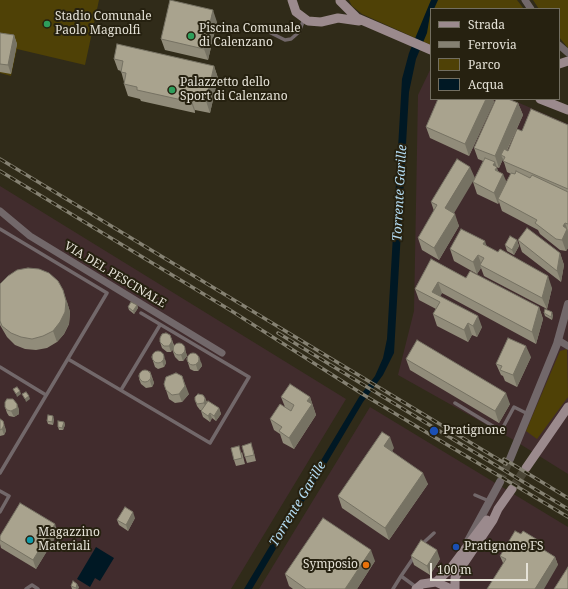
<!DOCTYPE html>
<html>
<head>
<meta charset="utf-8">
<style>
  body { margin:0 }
  #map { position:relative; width:568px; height:589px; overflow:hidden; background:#302b19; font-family:"Noto Serif",serif }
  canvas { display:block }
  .legend { position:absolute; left:430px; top:8px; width:130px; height:92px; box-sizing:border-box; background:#262110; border:1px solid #726e60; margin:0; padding:5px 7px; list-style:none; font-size:12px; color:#e5e2d7 }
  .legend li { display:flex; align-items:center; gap:8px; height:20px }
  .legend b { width:20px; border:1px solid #726e60 }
  .scale { position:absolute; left:430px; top:563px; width:98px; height:18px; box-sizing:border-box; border:2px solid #e5e2d7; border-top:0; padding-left:5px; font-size:12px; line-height:14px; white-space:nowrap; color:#e5e2d7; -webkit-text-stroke:3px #262110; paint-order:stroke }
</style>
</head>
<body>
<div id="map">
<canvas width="568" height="589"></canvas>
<ul class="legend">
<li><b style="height:5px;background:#9b8a8d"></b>Strada</li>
<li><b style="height:5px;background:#858172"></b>Ferrovia</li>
<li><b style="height:11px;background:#4f4106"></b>Parco</li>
<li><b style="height:11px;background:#001824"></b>Acqua</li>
</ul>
<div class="scale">100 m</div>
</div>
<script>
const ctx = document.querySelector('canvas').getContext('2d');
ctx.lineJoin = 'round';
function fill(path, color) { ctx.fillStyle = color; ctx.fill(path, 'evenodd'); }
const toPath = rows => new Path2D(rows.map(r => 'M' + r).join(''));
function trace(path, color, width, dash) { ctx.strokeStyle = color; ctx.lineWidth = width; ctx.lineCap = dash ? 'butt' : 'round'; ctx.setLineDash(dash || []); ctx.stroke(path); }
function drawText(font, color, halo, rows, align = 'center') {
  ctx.font = font + ' "Noto Serif",serif'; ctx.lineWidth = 4; ctx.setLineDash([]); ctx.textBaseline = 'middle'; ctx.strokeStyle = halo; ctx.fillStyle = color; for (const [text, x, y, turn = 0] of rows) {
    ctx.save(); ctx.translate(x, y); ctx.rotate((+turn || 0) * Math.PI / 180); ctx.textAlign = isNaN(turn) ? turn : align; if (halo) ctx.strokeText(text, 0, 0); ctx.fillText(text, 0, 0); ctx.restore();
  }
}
fill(toPath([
  [431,68,431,99,510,99,568,124,568,474,512,439,398,375,414,311,418,95],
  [0,186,346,399,231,589,0,589],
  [370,407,568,527,568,589,259,589]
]), '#412c2d');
fill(toPath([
  [0,0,99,0,85,65,17,49,11,76,0,73],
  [349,0,517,0,524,9,431,9,431,45,362,14,352,6],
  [533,0,568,0,568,48,559,37,559,9,539,9],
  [567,349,568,397,537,439,526,431,560,351]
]), '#4f4106');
fill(toPath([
  [431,0,438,0,434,9,431,9,427,33,416,59,409,92,394,353,383,375,363,402,252,589,244,589,359,397,375,376,383,358,387,339,402,79,409,53],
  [96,547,114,558,100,581,95,578,90,587,77,579]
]), '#001824');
trace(toPath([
  [500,482,510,459]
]), '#4b4636', 8, [8, 4]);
trace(toPath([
  [512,489,526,468]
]), '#4b4636', 9, [9, 4.5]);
trace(toPath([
  [265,30,285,40,291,39,299,32,304,19],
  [0,229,107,293,0,473],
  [68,359,210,443,249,377,141,313],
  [0,367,46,395],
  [121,390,160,325],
  [455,403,501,431,514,407,528,414],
  [0,491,9,496,0,512],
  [475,495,489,501],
  [421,545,434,533],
  [401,576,414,557],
  [26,589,32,585,38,589],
  [393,589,401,576,416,587]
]), '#72686a', 3.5);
trace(toPath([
  [525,0,531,9],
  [559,45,568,53],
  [0,211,30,236,222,353],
  [558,340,568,346]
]), '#72686a', 7);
trace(toPath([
  [510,459,557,344,568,304],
  [468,541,500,482]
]), '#72686a', 8);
trace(toPath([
  [292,0,296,12,308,21,321,22,338,18,359,21],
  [340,1,357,18,431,50],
  [559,64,568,61],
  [540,99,568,110],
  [526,468,568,407],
  [436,582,451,568,487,520],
  [416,589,422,584,436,582,451,589],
  [455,589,455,578,458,572,493,520,498,509,512,489]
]), '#9b8a8d', 9);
const rail = toPath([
  [0,159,506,464],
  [0,171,230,310,364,395,568,517],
  [278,333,568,509],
  [504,459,568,498]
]);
trace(rail, '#858172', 3.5);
trace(rail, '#262110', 2, [6]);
fill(toPath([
  [217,22,208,60,165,50,161,39],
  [0,33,14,35,17,44,11,74,0,72],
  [114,59,214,66,218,78,210,113,195,110,195,113,141,101,140,99,128,96,124,84,124,82,121,71,118,70],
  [438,99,493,99,494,102,469,156,430,138,426,127],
  [518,103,523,115,507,151,508,151,522,131,568,125,568,248,566,251,560,250,540,234,538,230,502,211,499,202,498,204,477,194,473,182,483,161,478,159,474,148],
  [503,159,507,172,511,174,506,182,498,171,496,167,499,168],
  [431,202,453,213,459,226,439,260,422,250,418,238,434,211],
  [517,240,519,246,514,255,507,251,505,245],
  [518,240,560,253,564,265,561,282,522,252],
  [487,246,552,288,547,309,484,276,481,268,477,274,454,261,450,249],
  [431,259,466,278,539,307,543,319,536,344,442,293,440,296,482,327,477,337,472,335,468,342,437,326,433,314,436,309,419,300,415,289],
  [0,284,67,302,70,312,69,324,64,334,57,342,47,348,36,350,25,349,15,345,7,337,0,325],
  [137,305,138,308,134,314,129,310,128,307],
  [544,313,553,315,552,320,545,316],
  [170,335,174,345,184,346,187,356,183,361,179,361,175,357,172,349,171,352,167,352,162,348,160,342],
  [531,357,517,387,505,381,503,376,501,375,496,364],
  [165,359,166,363,164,367,158,369,155,367,153,361],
  [406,359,510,404,499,423,410,370],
  [201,362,202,366,198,371,194,371,190,369,188,363],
  [150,371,154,383,152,387,146,388,141,384,139,379],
  [164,384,189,394,182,402,175,403,169,399],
  [281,397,310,397,316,415,294,449,283,443,280,434,274,430,270,419,285,407],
  [205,398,207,402,219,408,221,414,216,421,212,418,210,422,203,417,201,411,202,410,200,410,197,406,195,400],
  [5,407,19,409,19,414,14,417,9,416,7,413],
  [0,419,5,427,6,431,4,435,0,436],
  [54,419,53,425,48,424,47,421],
  [64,422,65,425,63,430,59,430,58,427],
  [394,448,392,451,428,484,389,540,342,508,338,496],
  [253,449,256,461,247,463,245,457],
  [242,452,245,464,236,466,234,460],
  [135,518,128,531,119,525,117,520],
  [58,533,36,569,1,548,0,544,0,536],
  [544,550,555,557,558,565,503,563,500,556],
  [411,556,440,559,430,575,414,565],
  [375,561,357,589,293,589,289,586,285,574],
  [71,586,79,587,78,589,72,589]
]), '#918c7a');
fill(toPath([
  [213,10,217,22,208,60,204,49],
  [14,35,17,44,11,74,8,65],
  [214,66,218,78,210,113,206,101],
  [191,98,195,110,195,113,191,102],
  [486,99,493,99,494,102,469,156,465,144],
  [518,103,523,115,504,156,501,155,503,159,499,168,495,156],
  [495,162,501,179,493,165],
  [470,167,475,178,450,220,445,208],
  [503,174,508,185,498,199,499,202,498,204,494,193],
  [455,214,459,226,439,260,434,248],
  [565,223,568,231,568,248,566,251,562,240,563,226],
  [517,240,519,246,514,255,512,250],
  [485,241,489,253,483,244],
  [560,253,564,265,561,282,557,271],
  [478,255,482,266,480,265,481,268,477,274,473,262],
  [548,276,552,288,547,309,542,298],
  [438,282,442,293,438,301,432,292],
  [63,290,67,302,70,312,69,324,64,334,57,342,53,331],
  [137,305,138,308,134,314,133,311],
  [539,307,543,319,536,344,532,332],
  [552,312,553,315,552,320,551,317],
  [478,316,482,327,477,337,473,326],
  [468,323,472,335,468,342,464,330],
  [172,341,174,347,171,352,169,346],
  [184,346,187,356,183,361,181,355],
  [526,346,531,357,517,387,513,375],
  [163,353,166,363,164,367,162,361],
  [199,356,202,366,198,371,196,365],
  [182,376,189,394,182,402,179,394],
  [152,377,154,383,152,387,150,381],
  [20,391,21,394,17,397,16,394],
  [506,393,510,404,499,423,495,411],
  [29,396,30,399,26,402,25,399],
  [310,397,316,415,294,449,289,438,307,401],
  [205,398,207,404,206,409,204,403],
  [17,404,19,409,19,414,14,417,11,411],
  [219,408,221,414,216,421,214,416],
  [210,413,212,418,210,422,208,416],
  [53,416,54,419,53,425,52,422],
  [3,421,6,431,4,435,2,429],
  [64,422,65,425,63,430,62,428],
  [390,437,394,448,388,457,384,446],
  [423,473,428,484,389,540,385,528],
  [133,512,135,518,128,531,126,525],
  [55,524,58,533,36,569,33,560],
  [541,542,545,551,539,547],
  [371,550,375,561,357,589,345,589],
  [437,550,440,559,430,575,427,566],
  [555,557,558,565,544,589,535,589],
  [77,584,79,587,78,589,76,589,76,588]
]), '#767263');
const building = toPath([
  [170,0,213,10,204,49,161,39,170,0],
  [0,33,14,35,8,65,0,64,0,33],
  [117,44,214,66,206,101,191,98,191,102,137,90,137,87,124,84,126,73,121,72,123,61,114,59,117,44],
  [438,99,486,99,465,144,426,127,438,99],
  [496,99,508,99,518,103,495,156,474,148,496,99],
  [531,109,568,125,568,189,503,161,505,157,501,155,504,149,508,151,517,129,522,131,531,109],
  [485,158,495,162,493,165,497,167,495,170,503,174,494,193,473,182,485,158],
  [457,159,470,167,445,208,455,214,434,248,418,238,437,205,431,202,457,159],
  [516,171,530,178,532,175,568,192,568,224,565,223,563,226,567,229,562,240,556,239,535,223,537,220,498,199,511,173,515,174,516,171],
  [527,228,560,253,557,271,518,240,527,228],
  [461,229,485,241,483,244,498,252,500,249,548,276,542,298,480,265,484,258,478,255,473,262,450,249,461,229],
  [510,236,517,240,512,250,505,245,510,236],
  [431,259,466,278,470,271,539,307,532,332,438,282,432,292,478,316,473,326,468,323,464,330,433,314,440,302,415,289,431,259],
  [28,268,39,269,49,273,58,281,63,290,66,301,65,312,60,322,53,331,43,336,32,339,21,337,11,333,2,326,0,321,0,284,8,276,17,270,28,268],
  [131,302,137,305,133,311,128,307,131,302],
  [545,309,552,312,551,317,544,313,545,309],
  [166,333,170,335,172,341,169,346,164,346,160,342,160,338,162,334,166,333],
  [508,338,526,346,513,375,500,370,502,366,496,364,508,338],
  [417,340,506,393,495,411,406,359,417,340],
  '173 349a6 6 0 1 1 12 0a6 6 0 1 1-12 0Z',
  '152 357a6 6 0 1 1 12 0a6 6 0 1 1-12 0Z',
  '187 359a6 6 0 1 1 12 0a6 6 0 1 1-12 0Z',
  '139 376a6 6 0 1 1 12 0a6 6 0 1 1-12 0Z',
  [176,373,182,376,185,386,179,394,172,395,166,390,164,384,166,377,176,373],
  [290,384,310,397,307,401,312,404,289,438,279,431,282,427,270,419,280,404,291,411,294,405,281,397,290,384],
  [17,387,20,391,16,394,13,389,17,387],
  [26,392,29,396,25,399,22,394,26,392],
  [198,394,203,395,205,398,204,403,197,404,195,400,195,397,198,394],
  [7,399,13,399,17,404,17,408,11,411,7,410,5,407,5,402,7,399],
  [208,401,219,408,214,416,210,413,208,416,201,411,208,401],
  [48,415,53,416,52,422,47,421,48,415],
  [0,419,3,421,4,425,2,429,0,430,0,419],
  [58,421,64,422,62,428,58,427,58,421],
  [382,432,390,437,384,446,423,473,385,528,338,496,382,432],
  [251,443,254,455,245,457,242,446,251,443],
  [239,446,242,458,234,460,231,448,239,446],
  [20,503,55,524,33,560,0,540,0,536,20,503],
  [125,507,133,512,126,525,117,520,125,507],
  [323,518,371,550,345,589,306,589,285,574,323,518],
  [515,531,521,534,523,531,541,542,539,547,555,557,535,589,487,589,506,559,500,556,515,531],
  [421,540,437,550,427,566,411,556,421,540],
  [568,567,568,589,554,589,568,567],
  [73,581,77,584,76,588,71,586,73,581]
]);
fill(building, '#a9a38e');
trace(building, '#767263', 1);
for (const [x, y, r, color] of [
  [47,24,4,"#2e9e5b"],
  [191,36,4,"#2e9e5b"],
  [172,90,4,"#2e9e5b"],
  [434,431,5,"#1a4fb4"],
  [30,540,4,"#0f9aa8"],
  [456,547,4,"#1a4fb4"],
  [366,565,4,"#e8710a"]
]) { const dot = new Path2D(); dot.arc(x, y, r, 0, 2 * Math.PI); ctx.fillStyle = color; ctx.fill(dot); trace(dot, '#262110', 1.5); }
drawText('12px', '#e5e2d7', '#262110', [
  ["Stadio Comunale",55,17],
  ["Paolo Magnolfi",55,31],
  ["Piscina Comunale",199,29],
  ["di Calenzano",199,43],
  ["Palazzetto dello",180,83],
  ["Sport di Calenzano",180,97],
  ["Pratignone",443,431],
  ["Magazzino",38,533],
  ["Materiali",38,547],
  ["Pratignone FS",464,547],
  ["Symposio",358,565,"right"]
], 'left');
drawText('12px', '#e5e2d7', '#262110', [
  ["VIA DEL PESCINALE",115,275,31]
]);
drawText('italic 13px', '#b3dbf2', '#262110', [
  ["Torrente Garille",400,193,-87],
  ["Torrente Garille",298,504,-59]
]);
</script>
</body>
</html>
